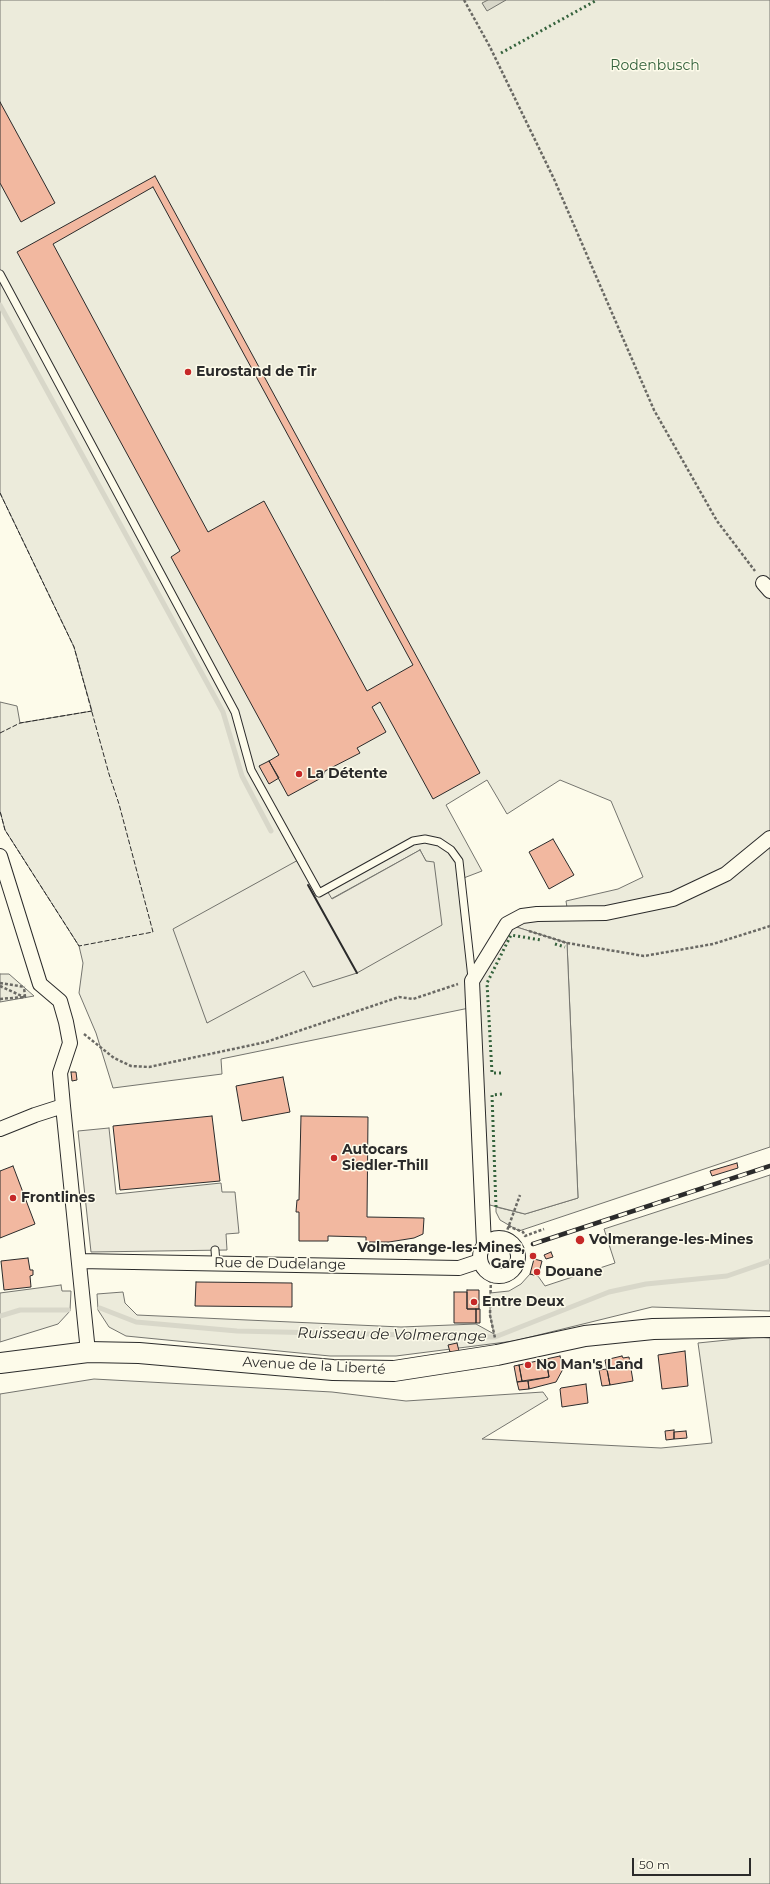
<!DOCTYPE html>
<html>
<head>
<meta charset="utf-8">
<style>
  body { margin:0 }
  #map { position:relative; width:770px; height:1884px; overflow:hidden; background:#fdfbea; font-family:Montserrat,sans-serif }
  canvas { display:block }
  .scale { position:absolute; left:632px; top:1858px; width:119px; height:18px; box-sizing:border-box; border:2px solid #2b2b2b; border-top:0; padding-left:5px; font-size:12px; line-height:14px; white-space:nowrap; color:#2b2b2b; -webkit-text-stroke:3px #fdfbea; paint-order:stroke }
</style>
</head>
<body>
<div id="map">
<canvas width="770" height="1884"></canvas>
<div class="scale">50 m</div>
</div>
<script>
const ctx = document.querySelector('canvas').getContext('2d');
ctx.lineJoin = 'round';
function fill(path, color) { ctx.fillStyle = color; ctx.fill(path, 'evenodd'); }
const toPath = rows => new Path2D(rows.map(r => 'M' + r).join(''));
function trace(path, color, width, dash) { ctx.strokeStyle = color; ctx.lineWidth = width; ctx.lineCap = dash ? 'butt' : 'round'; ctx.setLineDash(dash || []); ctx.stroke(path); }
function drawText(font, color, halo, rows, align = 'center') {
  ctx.font = font + ' Montserrat,sans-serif'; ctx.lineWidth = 3; ctx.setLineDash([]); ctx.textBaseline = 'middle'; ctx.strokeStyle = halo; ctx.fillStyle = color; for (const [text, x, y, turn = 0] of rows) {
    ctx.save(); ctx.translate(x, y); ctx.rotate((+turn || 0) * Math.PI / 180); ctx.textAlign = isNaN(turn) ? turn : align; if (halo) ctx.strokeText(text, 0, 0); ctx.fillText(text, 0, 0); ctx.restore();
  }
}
const green = toPath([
  [0,0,770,0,770,1147,519,1231,500,1220,496,1212,496,1207,525,1214,578,1198,567,943,507,924,568,914,566,901,618,889,643,877,611,801,560,780,507,814,487,780,446,805,482,871,461,879,474,1007,221,1059,222,1074,113,1088,96,1033,79,993,83,963,79,946,5,830,0,811,0,702,17,706,20,723,92,711,74,647,0,493,0,0],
  [420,850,426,861,207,1023,243,891,300,860,319,893,331,899,420,850],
  [0,974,9,974,34,996,0,1002,0,974],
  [770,1175,770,1311,652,1307,514,1341,396,1356,330,1356,126,1336,109,1327,98,1310,97,1294,123,1292,125,1303,137,1315,401,1327,476,1324,494,1334,490,1315,490,1293,509,1291,521,1284,530,1274,538,1276,545,1286,615,1263,604,1229,770,1175],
  [61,1285,62,1291,71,1291,70,1311,58,1324,0,1342,0,1293,61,1285],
  [757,1337,770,1338,770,1884,0,1884,0,1394,94,1379,332,1392,406,1401,543,1392,548,1399,482,1439,661,1448,712,1443,698,1343,757,1337]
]);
fill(green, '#ecebdb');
trace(green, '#74746e', 1);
const parking = toPath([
  [420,850,426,861,434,862,442,925,357,973,313,987,304,971,207,1023,173,929,300,859,319,893,326,889,332,899,420,850],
  [507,924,567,943,578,1198,525,1214,482,1203,472,981,507,924],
  [109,1128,116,1194,221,1183,222,1192,235,1192,239,1233,226,1234,227,1250,91,1252,78,1131,109,1128]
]);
fill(parking, '#eceadb');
trace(parking, '#74746e', 1);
const water = toPath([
  [488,0,506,0,487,11,482,3,488,0]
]);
fill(water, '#d8d7c9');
trace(water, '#74746e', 1);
trace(toPath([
  [0,305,223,712,242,776,271,831],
  [100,1308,136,1322,237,1331,495,1337,609,1292,646,1284,727,1276,770,1261],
  [0,1316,20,1310,68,1310]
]), '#d8d7c9', 5);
const building = toPath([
  [0,102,55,203,21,222,0,183,0,102],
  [155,176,480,773,433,799,380,702,372,707,386,732,357,748,360,753,325,771,323,777,288,796,269,761,279,755,171,557,180,551,17,252,155,176],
  [153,187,413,665,367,691,264,501,208,532,53,244,153,187],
  [269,761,279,778,269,784,259,766,269,761],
  [553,839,574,875,549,889,529,852,553,839],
  [71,1072,76,1072,77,1080,72,1081,71,1072],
  [283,1077,290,1112,242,1121,236,1086,283,1077],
  [212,1116,220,1181,120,1190,113,1126,212,1116],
  [301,1116,368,1117,367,1217,424,1218,423,1234,414,1238,389,1242,366,1242,366,1237,328,1236,328,1241,299,1241,299,1212,296,1212,297,1200,299,1200,301,1116],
  [737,1163,738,1168,712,1176,710,1171,737,1163],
  [13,1166,35,1224,0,1238,0,1171,13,1166],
  [551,1252,553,1257,546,1259,544,1255,551,1252],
  [28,1258,30,1270,33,1270,33,1275,30,1276,31,1287,4,1290,1,1261,28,1258],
  [534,1259,542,1261,538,1276,530,1274,534,1259],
  [196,1282,292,1283,292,1307,195,1306,196,1282],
  [467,1290,479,1290,479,1309,467,1309,467,1290],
  [454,1292,467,1292,467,1309,476,1309,476,1323,454,1323,454,1292],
  [476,1309,480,1309,480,1323,476,1323,476,1309],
  [457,1343,459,1351,450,1352,448,1345,457,1343],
  [685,1351,688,1386,662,1389,658,1355,685,1351],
  [560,1356,563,1369,556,1382,529,1389,528,1381,549,1377,546,1359,560,1356],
  [622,1356,623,1358,629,1357,633,1381,610,1385,605,1360,622,1356],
  [546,1359,549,1377,522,1381,519,1365,546,1359],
  [519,1365,522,1381,517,1382,514,1366,519,1365],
  [607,1369,610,1385,602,1386,599,1370,607,1369],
  [528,1381,529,1389,519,1390,517,1382,528,1381],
  [586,1384,588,1403,562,1407,560,1389,561,1388,586,1384],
  [674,1430,674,1439,666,1440,665,1431,674,1430],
  [686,1431,687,1438,674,1439,674,1432,686,1431]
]);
fill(building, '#f2b8a0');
trace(building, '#2b2b2b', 1);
const lane = toPath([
  [0,274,235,712,251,770,319,893,413,841,425,839,439,842,451,850,459,861,472,978],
  [215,1250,216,1263]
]);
const street = toPath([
  [763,583,770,591],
  [0,856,40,984,60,1001,66,1022,70,1043,60,1073,63,1106],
  [0,1129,35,1115,63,1106,88,1352],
  '480 1257a19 19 0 1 1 38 0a19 19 0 1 1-38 0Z',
  [484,1245,472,981,507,924,522,916,537,914,606,913,673,899,726,874,770,838],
  [79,1261,459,1268,480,1261]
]);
const secondary = toPath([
  [0,1363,88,1352,139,1353,333,1370,394,1371,497,1355,585,1336,653,1329,770,1327]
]);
trace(lane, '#2b2b2b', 9);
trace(street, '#2b2b2b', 16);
trace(secondary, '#2b2b2b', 22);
trace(toPath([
  [464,0,490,47,554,179,654,410,717,521,755,571],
  [529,931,567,943,644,956,713,944,770,926],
  [0,983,25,987],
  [0,986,24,997],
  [0,999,25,997,24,987],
  [84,1034,114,1058,131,1066,149,1067,266,1042,399,997,413,999,458,984],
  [508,1226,523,1232,525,1236,544,1229],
  [504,1239,520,1195],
  [491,1275,490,1315,495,1338]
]), '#6a6964', 2.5, [3, 2]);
trace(lane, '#fdfbea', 7);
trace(street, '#fdfbea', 14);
trace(secondary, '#fdfbea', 20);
const rail = toPath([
  [533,1244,770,1166]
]);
trace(rail, '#2b2b2b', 4.5);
trace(rail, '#fdfbea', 3, [9]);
trace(toPath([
  [501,53,597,0],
  [555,944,565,947],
  [501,1073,492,1073,487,983,511,935,541,940],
  [496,1207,492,1095,502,1094]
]), '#34623c', 3, [2, 3]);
trace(toPath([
  [0,493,74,647,109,774,119,804,153,932,79,946,5,830,0,811],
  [0,733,20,723,92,711]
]), '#2b2b2b', 1, [5, 2]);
trace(toPath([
  [308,885,357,973]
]), '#2b2b2b', 2);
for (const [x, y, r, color] of [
  [188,372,4,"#c62828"],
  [299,774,4,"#c62828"],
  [334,1158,4,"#c62828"],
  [13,1198,4,"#c62828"],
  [580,1240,5,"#c62828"],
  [533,1256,4,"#c62828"],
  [537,1272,4,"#c62828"],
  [474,1302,4,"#c62828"],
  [528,1365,4,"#c62828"]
]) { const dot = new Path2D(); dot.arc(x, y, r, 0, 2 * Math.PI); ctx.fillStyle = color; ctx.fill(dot); trace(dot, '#fdfbea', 1.5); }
drawText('14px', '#34623c', '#fdfbea', [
  ["Rodenbusch",655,66]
]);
drawText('bold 14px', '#2b2b2b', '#fdfbea', [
  ["Eurostand de Tir",196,372],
  ["La Détente",307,774],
  ["Autocars",342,1150],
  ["Siedler-Thill",342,1166],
  ["Frontlines",21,1198],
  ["Volmerange-les-Mines",589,1240],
  ["Volmerange-les-Mines,",525,1248,"right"],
  ["Gare",525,1264,"right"],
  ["Douane",545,1272],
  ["Entre Deux",482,1302],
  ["No Man's Land",536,1365]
], 'left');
drawText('14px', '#2b2b2b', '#fdfbea', [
  ["Rue de Dudelange",280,1264,1],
  ["Avenue de la Liberté",314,1366,3]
]);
drawText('italic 15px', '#2b2b2b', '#fdfbea', [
  ["Ruisseau de Volmerange",392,1335,1]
]);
</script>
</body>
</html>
